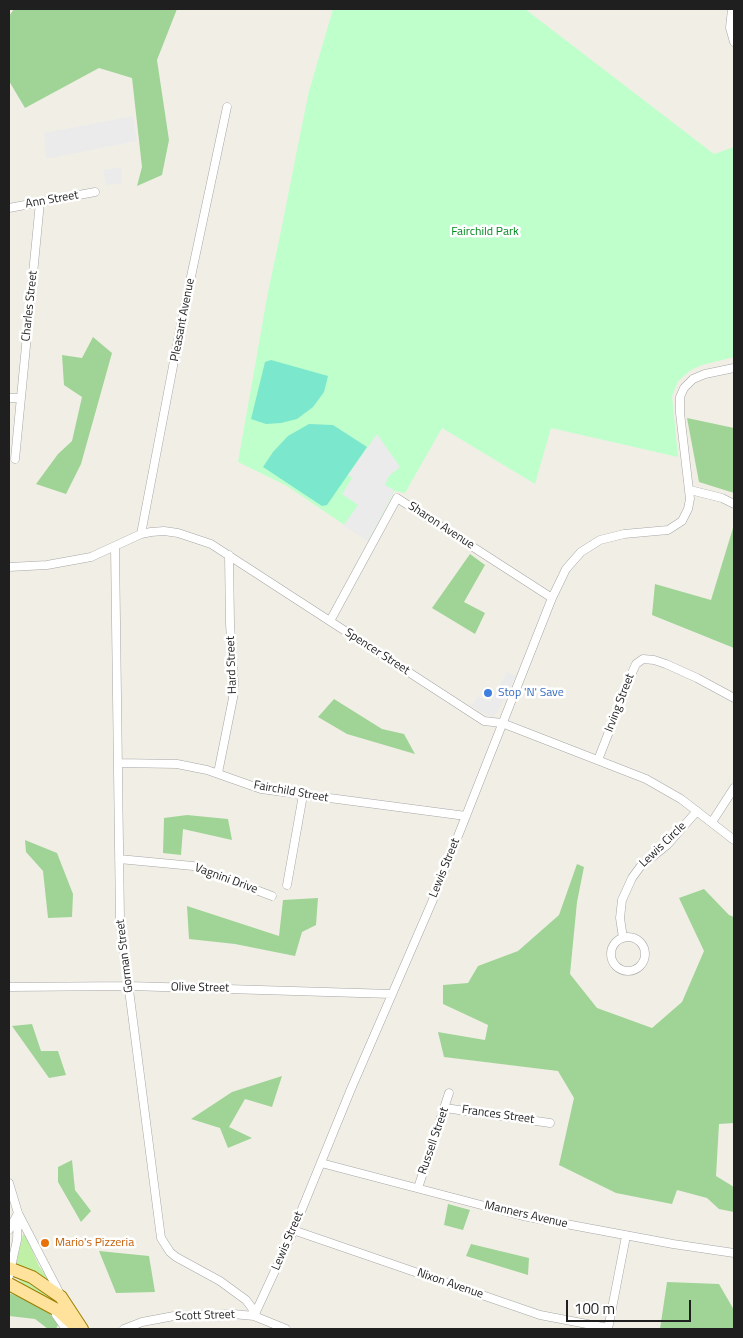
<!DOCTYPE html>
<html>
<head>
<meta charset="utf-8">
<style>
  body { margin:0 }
  #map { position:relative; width:743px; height:1338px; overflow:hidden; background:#f1efe5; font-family:"Titillium Web",sans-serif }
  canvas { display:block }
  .frame { position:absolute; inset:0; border:10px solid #1f1f1f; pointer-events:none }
  .scale { position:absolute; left:566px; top:1300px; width:125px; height:22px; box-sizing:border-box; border:2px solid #1f1f1f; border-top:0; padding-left:6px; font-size:15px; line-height:18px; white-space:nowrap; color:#1f1f1f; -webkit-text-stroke:4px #fff; paint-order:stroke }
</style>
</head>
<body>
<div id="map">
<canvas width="743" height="1338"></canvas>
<div class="frame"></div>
<div class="scale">100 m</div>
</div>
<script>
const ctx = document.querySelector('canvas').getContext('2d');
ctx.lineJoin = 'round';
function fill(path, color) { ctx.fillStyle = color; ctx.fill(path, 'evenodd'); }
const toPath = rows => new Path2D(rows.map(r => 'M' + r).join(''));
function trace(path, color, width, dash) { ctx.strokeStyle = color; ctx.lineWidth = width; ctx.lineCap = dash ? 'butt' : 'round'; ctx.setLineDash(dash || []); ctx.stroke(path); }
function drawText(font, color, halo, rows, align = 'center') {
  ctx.font = font + ' "Titillium Web",sans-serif'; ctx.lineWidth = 5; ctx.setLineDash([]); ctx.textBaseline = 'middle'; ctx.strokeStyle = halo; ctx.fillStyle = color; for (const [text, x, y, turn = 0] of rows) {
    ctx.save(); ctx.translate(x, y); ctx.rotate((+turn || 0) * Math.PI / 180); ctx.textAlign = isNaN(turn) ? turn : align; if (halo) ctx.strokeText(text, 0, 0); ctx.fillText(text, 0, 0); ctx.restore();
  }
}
fill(toPath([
  [23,1234,25,1234,39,1266,49,1280,47,1281,16,1265],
  [15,1276,31,1280,66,1309,26,1287]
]), '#c0f0a6');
fill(toPath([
  [14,9,177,9,157,60,169,140,162,175,137,186,142,167,132,78,99,68,25,108,9,81,9,16],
  [93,337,112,353,81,464,66,494,36,484,58,454,72,441,82,397,64,385,62,355,82,358],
  [687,418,734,428,734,493,699,482],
  [733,528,734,528,734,648,652,615,655,584,711,600],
  [470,554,485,565,464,602,485,613,475,634,432,608],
  [334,699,382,729,404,734,415,754,347,734,318,717],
  [187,815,228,819,232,840,183,829,181,855,163,853,164,818],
  [25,840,57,853,73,894,72,917,48,918,43,871,26,852],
  [577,864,584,867,577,902,570,974,597,1008,652,1028,682,1002,704,951,679,898,704,889,729,915,734,917,734,1123,719,1124,716,1176,734,1187,734,1212,719,1209,707,1198,677,1190,672,1204,616,1193,559,1165,574,1098,558,1071,444,1057,438,1032,485,1040,488,1025,443,1004,443,985,468,983,478,966,518,951,559,915],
  [318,898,316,925,302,932,295,956,235,944,189,939,187,906,279,936,283,900],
  [32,1024,41,1051,58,1051,66,1075,49,1078,12,1026],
  [282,1076,272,1107,245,1099,229,1127,252,1138,228,1148,220,1128,191,1119,232,1092],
  [72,1160,75,1190,91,1211,81,1222,58,1182,58,1167],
  [448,1204,470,1210,463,1230,444,1225],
  [471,1244,529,1258,528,1275,466,1256],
  [99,1251,149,1256,155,1292,116,1293],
  [667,1282,719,1284,734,1310,734,1329,660,1329],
  [9,1293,30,1301,50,1314,59,1323,56,1329,48,1329,35,1319,9,1316]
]), '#9fd496');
fill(toPath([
  [333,9,525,9,714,154,734,147,734,357,702,365,691,370,678,381,672,396,678,457,551,428,535,484,442,428,405,493,394,491,368,541,287,486,238,462,268,292,281,231,296,155,309,91]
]), '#beffcc');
fill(toPath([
  [271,360,328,376,324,392,313,407,297,419,281,423,266,424,251,419,265,362],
  [309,424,333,425,367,447,327,505,322,506,263,467,273,452,288,436]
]), '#7be7cd');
fill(toPath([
  [133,116,137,141,46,159,44,133],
  [121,167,122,170,122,183,106,185,103,170],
  [377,434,400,467,389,476,385,485,394,490,368,541,343,526,358,505,342,494,352,478,348,475],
  [507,672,516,676,497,713,493,716,489,716,471,706,478,696,490,702]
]), '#ebebeb');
const street = toPath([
  [732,9,730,28,734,42],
  [9,208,95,192],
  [9,398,20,398],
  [15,459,40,202],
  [690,490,722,498,734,504],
  [141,534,182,319,227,107],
  [115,547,120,920,161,1238,170,1252,176,1257,220,1281,246,1300,252,1308,254,1316],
  [9,567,47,565,91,557,141,534,151,532,164,531,178,533,211,544,484,721,502,723,646,779,681,799,734,840],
  [330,621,397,498,552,598],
  [598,760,631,675,636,664,643,659,654,660,666,664,697,678,734,698],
  [118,763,177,764,207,770,261,789,466,816],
  [218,773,233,698,234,683,230,624,229,555],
  [712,822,734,788],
  [119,859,193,866,272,896],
  [287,885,303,795],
  '611 954a17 17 0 1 1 34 0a17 17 0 1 1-34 0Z',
  [623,938,620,918,622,900,632,878,640,867,667,845,697,811],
  [9,987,129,986,392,994],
  [445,1108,550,1123],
  [321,1163,523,1216,673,1244,734,1253],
  [9,1183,18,1213,59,1292],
  [418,1188,449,1093],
  [9,1230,18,1213],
  [293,1230,540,1315,608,1328],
  [9,1276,17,1240,18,1217],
  [56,1315,66,1329],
  [254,1316,291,1236,351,1089,432,902,552,598,566,569,581,552,600,540,624,534,668,530,682,521,688,509,690,499,680,413,680,397,684,388,693,379,705,374,734,368],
  [124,1329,142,1322,174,1316,233,1314,254,1316,286,1329],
  [608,1329,626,1236]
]);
const primary = toPath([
  [9,1268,32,1277,61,1297,82,1329],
  [9,1284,59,1311,75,1326]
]);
trace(street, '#a6a6a6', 9);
trace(primary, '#9b7e00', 14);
trace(street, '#fff', 8);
trace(primary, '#ffe29c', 12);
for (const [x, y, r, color] of [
  [488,693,5,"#3f7fe0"],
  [45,1243,5,"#e8710a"]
]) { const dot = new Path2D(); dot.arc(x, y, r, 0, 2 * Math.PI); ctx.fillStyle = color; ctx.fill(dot); trace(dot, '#fff', 2); }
drawText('12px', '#1f1f1f', '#fff', [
  ["Ann Street",52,200,-10],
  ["Charles Street",30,306,-84],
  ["Pleasant Avenue",183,320,-79],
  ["Sharon Avenue",441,526,33],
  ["Spencer Street",377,652,33],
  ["Hard Street",232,665,-92],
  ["Irving Street",620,703,-69],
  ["Fairchild Street",291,792,10],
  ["Lewis Circle",663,845,-44],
  ["Lewis Street",445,868,-68],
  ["Vagnini Drive",226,879,20],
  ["Gorman Street",125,956,-97],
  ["Olive Street",200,988,1],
  ["Frances Street",498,1115,8],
  ["Russell Street",434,1141,-71],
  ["Manners Avenue",526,1215,13],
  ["Lewis Street",288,1241,-67],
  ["Nixon Avenue",450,1284,19],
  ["Scott Street",205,1316,-2]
]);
drawText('12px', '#018a20', '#fff', [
  ["Fairchild Park",485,232]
]);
drawText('12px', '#366cbe', '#fff', [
  ["Stop 'N' Save",498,693]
], 'left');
drawText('12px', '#c56008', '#fff', [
  ["Mario's Pizzeria",55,1243]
], 'left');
</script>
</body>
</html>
